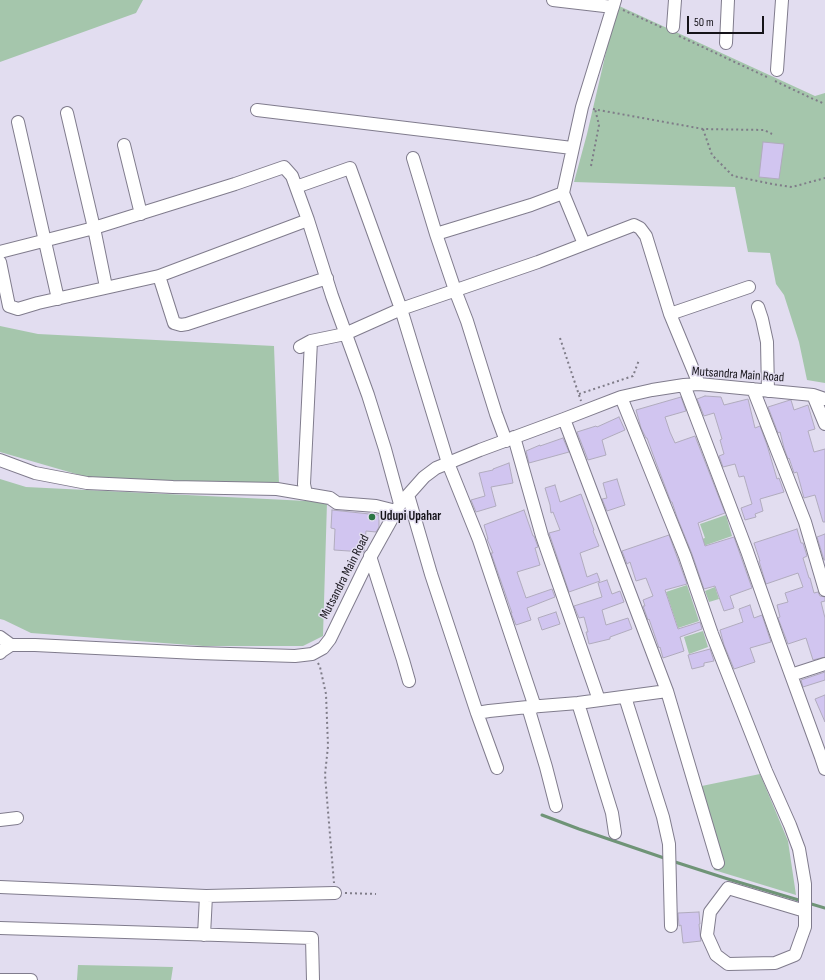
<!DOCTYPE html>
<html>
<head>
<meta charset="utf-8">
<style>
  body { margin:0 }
  #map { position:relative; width:825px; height:980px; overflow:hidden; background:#e2ddf0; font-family:"Sofia Sans Condensed",sans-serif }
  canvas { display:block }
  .scale { position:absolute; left:687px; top:16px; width:77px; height:18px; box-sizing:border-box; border:2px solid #151319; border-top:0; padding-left:5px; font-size:12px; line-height:14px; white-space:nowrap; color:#151319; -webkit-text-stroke:3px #e2ddf0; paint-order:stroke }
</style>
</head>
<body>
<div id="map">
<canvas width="825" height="980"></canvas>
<div class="scale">50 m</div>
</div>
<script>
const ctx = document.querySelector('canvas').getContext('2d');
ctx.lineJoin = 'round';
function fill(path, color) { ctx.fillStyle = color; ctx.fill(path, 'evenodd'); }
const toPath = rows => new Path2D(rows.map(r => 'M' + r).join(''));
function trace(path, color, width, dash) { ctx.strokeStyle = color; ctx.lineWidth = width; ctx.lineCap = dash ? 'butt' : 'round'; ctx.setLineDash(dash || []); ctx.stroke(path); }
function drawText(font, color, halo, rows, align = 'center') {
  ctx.font = font + ' "Sofia Sans Condensed",sans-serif'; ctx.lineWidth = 3; ctx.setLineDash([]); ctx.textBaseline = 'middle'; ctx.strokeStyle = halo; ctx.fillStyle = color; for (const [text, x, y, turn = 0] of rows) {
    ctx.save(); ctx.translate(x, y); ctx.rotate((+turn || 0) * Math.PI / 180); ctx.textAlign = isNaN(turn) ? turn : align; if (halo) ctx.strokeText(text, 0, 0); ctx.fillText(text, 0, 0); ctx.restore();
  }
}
fill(toPath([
  [0,0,143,0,136,13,0,62],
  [617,5,815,96,825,93,825,383,807,380,799,342,784,295,776,284,770,253,748,252,735,187,574,182,587,134],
  [0,326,38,334,274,346,279,484,90,478,0,452],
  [0,479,26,487,327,502,323,636,303,646,203,646,31,633,4,620,0,619],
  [726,515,732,536,689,551,685,544,705,538,700,524],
  [687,585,699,621,678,628,666,592],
  [715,587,719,599,709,602,705,591],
  [703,631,708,647,689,654,684,637],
  [760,774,788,841,796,895,714,870,692,788],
  [78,965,173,967,171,980,77,980]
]), '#a5c6ac');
trace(toPath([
  [542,815,579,829,667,859],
  [672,861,728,879,802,901],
  [808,903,825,908]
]), '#6f9477', 3);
const building = toPath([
  [763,142,784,144,779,179,759,177,763,142],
  [705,396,721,397,724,405,748,399,755,428,760,426,767,445,777,479,779,478,784,492,760,499,763,511,755,514,756,517,745,520,741,508,752,504,744,476,739,477,735,464,723,467,719,456,724,454,720,440,722,439,714,413,704,416,697,399,705,396],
  [681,397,686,411,665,417,670,432,675,443,695,436,725,513,698,523,705,546,734,537,752,588,730,596,734,608,724,611,715,586,704,589,692,554,677,517,672,502,671,502,655,460,647,438,646,438,641,428,636,410,681,397],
  [790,400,791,400,794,410,808,405,815,429,808,431,814,452,825,449,825,522,823,522,815,495,804,498,797,472,794,473,789,458,788,459,784,448,780,432,778,433,768,407,790,400],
  [619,417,625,430,602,440,606,455,588,460,577,432,596,426,597,427,619,417],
  [563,438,569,452,529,463,526,451,540,445,540,446,563,438],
  [509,463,513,483,491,487,496,506,476,512,471,500,485,496,479,473,493,470,493,469,509,463],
  [617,479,625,505,607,511,602,499,607,498,603,483,617,479],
  [555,485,560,502,581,494,594,530,593,531,599,546,580,553,587,577,597,573,600,581,569,592,549,533,560,530,553,512,551,513,550,505,545,488,555,485],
  [332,510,379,515,379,527,376,532,366,531,364,552,334,550,335,529,331,528,332,510],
  [524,510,533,536,534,536,538,547,535,548,540,565,517,572,526,598,552,589,555,597,527,608,531,620,516,625,511,613,512,613,491,553,493,553,487,539,488,539,484,525,524,510],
  [797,529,801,543,803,543,807,556,803,558,809,578,810,578,814,593,818,592,820,596,825,597,825,601,821,602,825,618,825,657,813,660,806,638,788,644,778,618,780,617,777,605,788,602,785,593,803,587,798,573,766,584,759,561,760,561,754,543,797,529],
  [825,534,825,560,824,560,817,537,825,534],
  [669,535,687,584,665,590,678,629,700,622,702,629,680,637,684,651,663,658,660,647,659,648,649,619,648,620,643,606,645,606,643,600,653,596,646,578,636,581,630,562,627,564,622,551,669,535],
  [607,580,612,594,620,591,624,602,602,610,606,625,628,618,632,629,610,637,610,639,589,644,586,632,588,632,584,617,579,618,574,606,602,597,598,583,607,580],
  [750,605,754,618,762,615,771,642,750,648,755,662,734,669,724,645,720,630,743,622,739,609,750,605],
  [556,612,560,624,542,630,538,618,556,612],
  [710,649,714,661,704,663,704,666,692,669,688,655,710,649],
  [825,672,825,680,803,687,801,680,825,672],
  [825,695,825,722,815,699,825,695],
  [699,912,700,924,699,924,700,934,701,941,683,943,681,925,679,926,678,913,699,912]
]);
fill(building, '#d1c5f0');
trace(building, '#b0abbd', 1);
const minor = toPath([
  [553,0,613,7],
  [673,27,675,0],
  [726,43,728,0],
  [777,70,782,0],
  [257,110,572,148],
  [67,113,94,228,106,287],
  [18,122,58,299],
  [124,145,141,214],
  [413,158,436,234,455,290,467,321,496,414,506,441],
  [296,187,350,168,401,309,448,463,479,540,535,707],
  [436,234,531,205,563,193],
  [584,244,563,193,582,107,615,0],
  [0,252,94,228,235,184,284,167,292,176,308,220,332,296,368,395,385,449,400,504],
  [0,262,9,306,18,309,38,303,159,276,308,220],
  [159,276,174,323,181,325,187,324,327,278],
  [758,307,762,319,767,342,768,391],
  [670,314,749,287],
  [300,347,311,341,345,334,401,309,538,262,634,225,640,228,646,236,670,314,699,384],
  [684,385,747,551,779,642,821,757,825,769],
  [753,389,805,522,825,590],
  [813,395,825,424],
  [621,397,685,556,712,634,766,771,790,825,799,849,805,884,805,927,795,955,775,963,728,964,716,955,707,935,710,912,728,888,805,911],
  [564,419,667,691,718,863],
  [514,437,542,536,599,700],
  [0,460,35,473,87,483,173,487,277,489,330,498,337,503,376,506,396,511],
  [306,494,304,484,311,341],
  [408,495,431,574,477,713,497,768],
  [370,556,403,660,409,681],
  [0,637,11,645],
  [0,653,2,651,11,645,35,645,197,653,295,656,312,654,323,648,330,639,366,565,400,504,424,477,436,468,480,450,564,419,621,397,652,390,684,385,699,384,813,395,825,399],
  [791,675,825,664],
  [625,697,663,817,669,844,671,926],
  [578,703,612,813,615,833],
  [528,707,546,767,556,806],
  [477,713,489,711,528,707,578,703,667,691],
  [0,820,17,818],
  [0,887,206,896,335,893],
  [0,928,312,938,313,980],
  [204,935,206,896],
  [0,980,31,980]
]);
trace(minor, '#807c8d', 14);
trace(toPath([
  [623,10,663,28],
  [679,36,769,78],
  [775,81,811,98,825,104],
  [593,109,703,129,764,130,772,134],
  [703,129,712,155,733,176,772,184,792,187,825,178],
  [591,166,599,125,595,109],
  [560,338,581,401],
  [579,394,633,376,639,360],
  [318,663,320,667,326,694,328,746,325,775,334,883],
  [345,893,376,894]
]), '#7f7c88', 2, [2, 3]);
trace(minor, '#fff', 12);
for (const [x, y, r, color] of [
  [372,517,4,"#2c7644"]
]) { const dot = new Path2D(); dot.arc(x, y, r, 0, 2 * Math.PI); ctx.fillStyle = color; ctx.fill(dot); trace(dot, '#e2ddf0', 1.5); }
drawText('13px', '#151319', '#e2ddf0', [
  ["Mutsandra Main Road",738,375,4],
  ["Mutsandra Main Road",345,577,-63]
]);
drawText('bold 13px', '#151319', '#e2ddf0', [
  ["Udupi Upahar",380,517]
], 'left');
</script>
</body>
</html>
